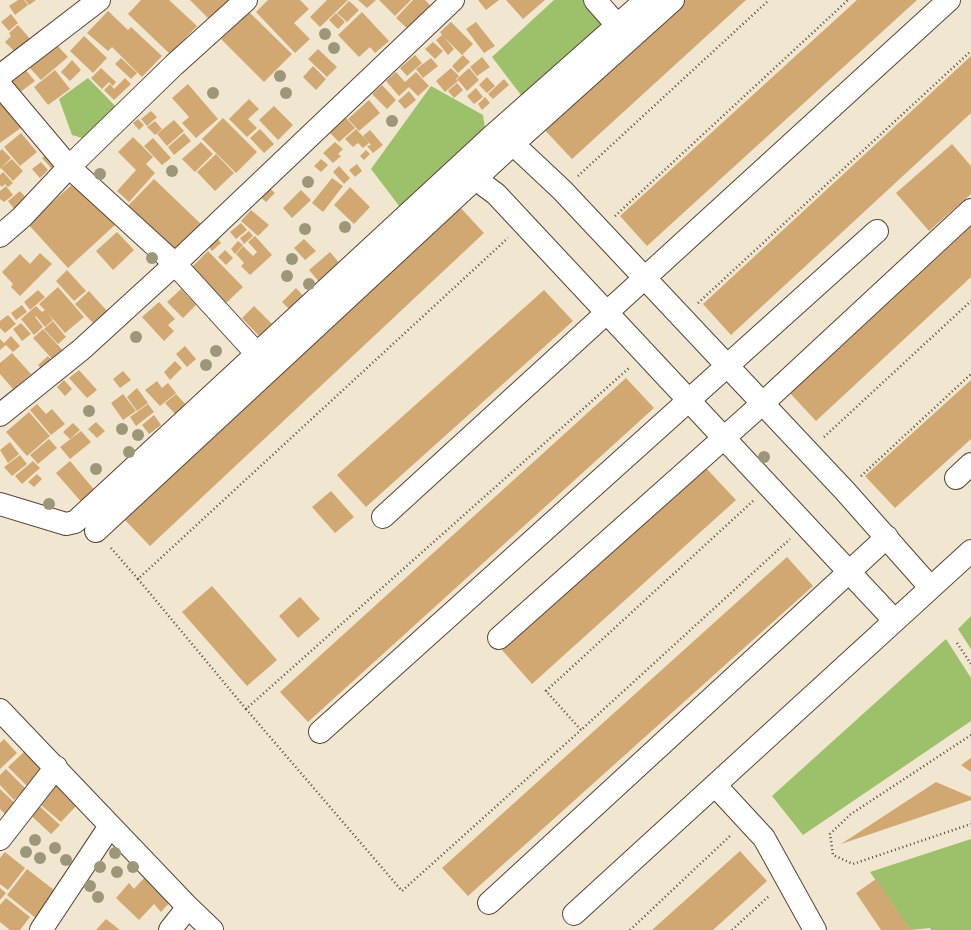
<!DOCTYPE html>
<html>
<head>
<meta charset="utf-8">
<style>
  body { margin:0 }
  canvas { display:block; background:#f1e6cf }
</style>
</head>
<body>
<canvas width="971" height="930"></canvas>
<script>
const ctx = document.querySelector('canvas').getContext('2d');
ctx.lineJoin = 'round';
function fill(path, color) { ctx.fillStyle = color; ctx.fill(path, 'evenodd'); }
const toPath = rows => new Path2D(rows.map(r => 'M' + r).join(''));
function trace(path, color, width, dash) { ctx.strokeStyle = color; ctx.lineWidth = width; ctx.lineCap = dash ? 'butt' : 'round'; ctx.setLineDash(dash || []); ctx.stroke(path); }
fill(toPath([
  [554,0,586,0,607,23,524,99,492,57],
  [88,78,122,113,92,141,72,135,59,99],
  [431,86,483,115,486,135,403,211,371,169],
  [971,616,971,649,958,629],
  [946,639,971,678,971,721,803,835,772,796],
  [971,839,971,930,931,930,930,928,910,930,870,872]
]), '#9dc06a');
fill(toPath([
  [18,0,24,0,28,5,15,15,9,6],
  [25,0,36,0,29,5],
  [141,0,169,0,197,26,170,54,128,14],
  [190,0,234,0,212,22],
  [268,0,300,0,309,9,294,23,310,39,295,53,256,12],
  [327,0,348,0,320,27,310,17],
  [358,0,376,0,367,8],
  [379,0,411,0,395,16],
  [413,0,425,0,432,7,409,30,396,18],
  [478,0,499,0,486,10],
  [506,0,545,0,523,19],
  [678,0,746,0,572,159,541,126],
  [857,0,917,0,647,246,620,216],
  [349,1,359,10,347,22,337,13],
  [108,11,128,30,122,36,131,27,162,56,142,77,112,47,108,51,87,33],
  [249,12,292,54,264,82,221,39],
  [362,12,389,41,375,53,370,47,359,57,338,35],
  [336,13,345,22,338,29,329,20],
  [11,14,18,23,9,31,1,22],
  [451,22,473,44,462,55,444,37,454,49,448,55,436,40,442,35,440,32],
  [476,22,495,46,484,53,466,29],
  [18,25,31,40,17,54,5,42,11,36,9,33],
  [84,36,107,58,93,73,70,51],
  [433,42,443,51,435,59,425,49],
  [55,43,68,57,41,80,28,66],
  [318,49,337,67,327,77,308,59],
  [415,55,422,63,407,76,400,68],
  [463,55,470,62,458,73,452,66],
  [971,56,971,113,731,335,703,304],
  [482,57,490,67,477,76,470,67],
  [121,58,137,73,131,79,115,64],
  [431,58,438,66,423,78,416,69],
  [72,60,81,70,70,81,61,72],
  [313,66,326,79,316,90,303,77],
  [24,68,35,81,19,93,8,80],
  [101,68,116,82,113,86,109,82,102,89,91,78],
  [451,68,459,76,456,79,458,81,445,92,436,81],
  [469,68,479,80,467,91,457,79],
  [55,70,70,89,48,105,34,87],
  [396,72,405,82,416,72,429,86,418,96,409,87,399,96,386,81],
  [487,77,495,86,487,93,479,85],
  [125,78,131,84,114,100,104,90,110,84,114,89],
  [504,79,509,85,493,99,488,94],
  [457,83,463,90,454,98,448,91],
  [188,84,218,119,196,138,182,123,189,117,172,98],
  [382,85,396,100,387,109,372,94],
  [476,88,483,97,474,104,467,96],
  [409,91,416,100,405,109,398,101],
  [485,97,490,103,482,110,478,104],
  [0,98,22,127,0,143],
  [249,99,259,109,248,119,257,128,247,137,229,119],
  [369,100,380,113,359,131,348,119],
  [274,106,293,125,278,140,259,120],
  [151,111,157,117,147,126,141,119],
  [223,118,257,152,236,173,202,139],
  [346,118,355,128,339,142,330,133],
  [138,119,144,125,139,130,133,123],
  [174,120,184,131,167,146,157,134],
  [155,121,162,129,155,135,147,127],
  [260,129,274,144,264,153,250,138],
  [356,129,369,143,363,148,358,143,353,147,345,139],
  [370,130,383,145,373,153,367,146,371,145,363,136],
  [21,133,37,152,20,166,4,147],
  [184,133,191,141,174,155,168,147],
  [133,137,153,157,146,164,155,173,129,202,117,191,136,170,118,152],
  [153,138,171,158,162,165,144,146],
  [201,142,213,154,195,172,182,159],
  [335,142,343,149,338,154,341,156,333,163,323,153],
  [952,144,971,166,971,194,929,231,896,193],
  [2,149,11,158,0,169,0,151],
  [366,150,370,154,364,160,360,156],
  [50,152,59,162,51,168,42,158],
  [216,154,234,173,215,191,197,172],
  [12,159,23,171,13,181,1,168],
  [321,159,328,165,321,172,314,166],
  [41,162,48,170,40,178,32,169],
  [357,164,362,171,355,177,349,170],
  [339,166,350,178,344,184,333,172],
  [3,172,13,183,8,187,5,184,2,187,0,185,0,175],
  [332,178,343,186,323,212,312,203],
  [154,179,201,224,172,254,125,209],
  [75,182,116,224,68,268,28,224],
  [266,185,275,193,266,202,257,194],
  [6,186,13,195,4,202,0,199,0,191],
  [350,187,370,207,354,224,334,205],
  [301,190,311,200,292,218,283,208],
  [20,191,32,205,19,215,8,201],
  [457,204,484,233,150,546,122,517],
  [251,210,269,225,258,236,241,221],
  [241,223,247,230,236,239,230,232],
  [971,223,971,277,816,421,789,392],
  [249,231,253,236,244,244,240,238],
  [117,232,134,250,113,270,96,251],
  [215,235,221,243,212,251,206,243],
  [255,236,272,255,250,275,241,266,244,263,236,254,243,246,253,256,257,252,248,242],
  [304,239,316,251,305,260,294,248],
  [238,241,243,245,235,254,231,249],
  [225,250,233,258,226,265,218,257],
  [208,251,243,287,226,303,191,268],
  [330,252,341,265,320,283,309,270],
  [40,253,52,264,20,296,11,287,13,284,2,272,20,254,30,264],
  [67,270,86,291,74,301,56,281],
  [58,287,84,317,65,333,47,312,53,320,45,327,36,316,35,317,43,327,34,335,21,319,36,306,42,312,45,310,39,304],
  [296,288,306,299,293,313,282,302],
  [181,289,196,305,183,318,167,302],
  [38,290,45,297,30,310,24,302],
  [544,290,573,321,366,507,337,475],
  [89,291,107,311,93,323,75,304],
  [159,302,175,319,168,325,174,331,164,341,142,317],
  [22,305,27,312,16,320,11,313],
  [254,306,272,324,259,336,242,318],
  [8,315,16,324,5,333,0,328,0,321],
  [53,321,66,337,58,344,44,329],
  [21,323,31,334,22,341,13,329],
  [43,329,66,354,56,363,33,338],
  [11,336,20,346,13,352,6,345,0,350,0,339,4,343],
  [185,346,196,359,187,367,176,354],
  [12,353,31,374,13,389,0,374,0,363],
  [48,356,56,365,46,374,38,365],
  [175,361,182,368,170,380,164,372],
  [79,370,97,390,87,398,69,378],
  [123,371,131,380,120,388,113,379],
  [626,378,654,408,308,722,280,692],
  [64,380,72,389,65,396,57,387],
  [971,380,971,439,895,508,865,476],
  [157,381,162,388,168,383,176,393,160,406,145,390],
  [137,388,148,403,137,411,127,397],
  [123,394,136,411,123,420,111,403],
  [176,394,187,406,176,415,165,403],
  [37,404,46,414,52,409,65,424,51,435,30,410],
  [148,404,154,412,136,426,130,417],
  [29,412,50,436,27,456,6,432],
  [154,415,161,425,149,434,142,425],
  [96,422,105,431,97,438,88,429],
  [73,423,80,430,70,439,63,432],
  [81,431,91,442,70,459,60,447],
  [49,439,57,448,38,464,30,455],
  [10,442,19,454,8,463,0,450],
  [20,455,27,464,12,476,4,467],
  [33,461,40,468,22,484,15,476],
  [70,461,97,493,84,505,56,473],
  [705,467,736,500,532,684,502,650],
  [37,474,42,479,34,487,28,482],
  [331,491,354,517,335,533,312,507],
  [787,557,813,586,468,896,442,868],
  [212,586,277,660,247,686,182,612],
  [300,597,320,619,298,638,279,616],
  [4,739,17,753,0,769,0,743],
  [24,752,44,772,29,788,8,767],
  [971,758,971,772,961,765],
  [6,769,26,789,14,800,0,785,0,775],
  [51,781,78,804,61,822,35,800],
  [936,782,971,797,971,800,841,844],
  [0,789,16,804,6,815,0,809],
  [34,801,60,825,51,834,25,810],
  [740,851,767,881,713,930,652,930],
  [5,852,25,868,8,890,0,884,0,858],
  [27,869,63,897,42,923,7,895],
  [145,877,171,901,161,912,154,904,139,920,116,898,129,883,134,889],
  [876,879,910,930,881,930,856,893],
  [0,888,6,893,0,900],
  [6,898,30,917,20,930,10,930,0,922,0,905],
  [106,919,120,930,96,930]
]), '#d2a872');
const minor = toPath([
  [595,0,617,25],
  [0,76,99,0],
  [0,85,69,167,175,264,257,354],
  [513,144,562,190,845,491,930,587],
  [477,180,496,194,894,620],
  [0,236,22,217,69,167,174,65,246,0],
  [0,415,82,349,175,264,453,0],
  [956,478,971,464],
  [0,504,66,524,75,522,490,138,646,0],
  [383,517,949,0],
  [96,531,513,144,673,0],
  [499,638,762,404,971,210],
  [0,710,188,907,212,930],
  [320,732,877,231],
  [715,785,764,838,815,930],
  [0,839,56,767],
  [489,903,887,537],
  [574,914,971,551],
  [41,930,110,826],
  [170,930,188,907]
]);
trace(minor, '#564639', 24);
trace(toPath([
  [578,176,769,0],
  [615,216,848,0],
  [698,303,971,51],
  [824,437,971,301],
  [861,476,971,374],
  [753,501,546,691,581,730,790,539],
  [111,548,138,579,508,238],
  [138,579,246,709,629,368],
  [957,643,971,664],
  [246,709,402,891,581,730],
  [971,735,851,814,830,834,833,855,853,864,971,824],
  [630,930,732,834],
  [732,930,770,895]
]), '#564639', 2.5, [1, 3]);
trace(minor, '#fff', 22);
ctx.fillStyle = '#9d977a';
for (const [x, y] of [
  [325,34],
  [334,48],
  [280,76],
  [213,93],
  [286,93],
  [392,121],
  [172,171],
  [100,174],
  [308,182],
  [345,227],
  [305,229],
  [152,258],
  [292,259],
  [287,276],
  [309,284],
  [136,337],
  [216,351],
  [206,365],
  [89,411],
  [122,429],
  [138,435],
  [129,452],
  [764,457],
  [96,469],
  [49,504],
  [35,840],
  [55,848],
  [26,852],
  [115,853],
  [40,858],
  [66,860],
  [100,867],
  [133,867],
  [117,872],
  [90,886],
  [98,897]
]) { ctx.beginPath(); ctx.arc(x, y, 6, 0, 2 * Math.PI); ctx.fill(); }
</script>
</body>
</html>
